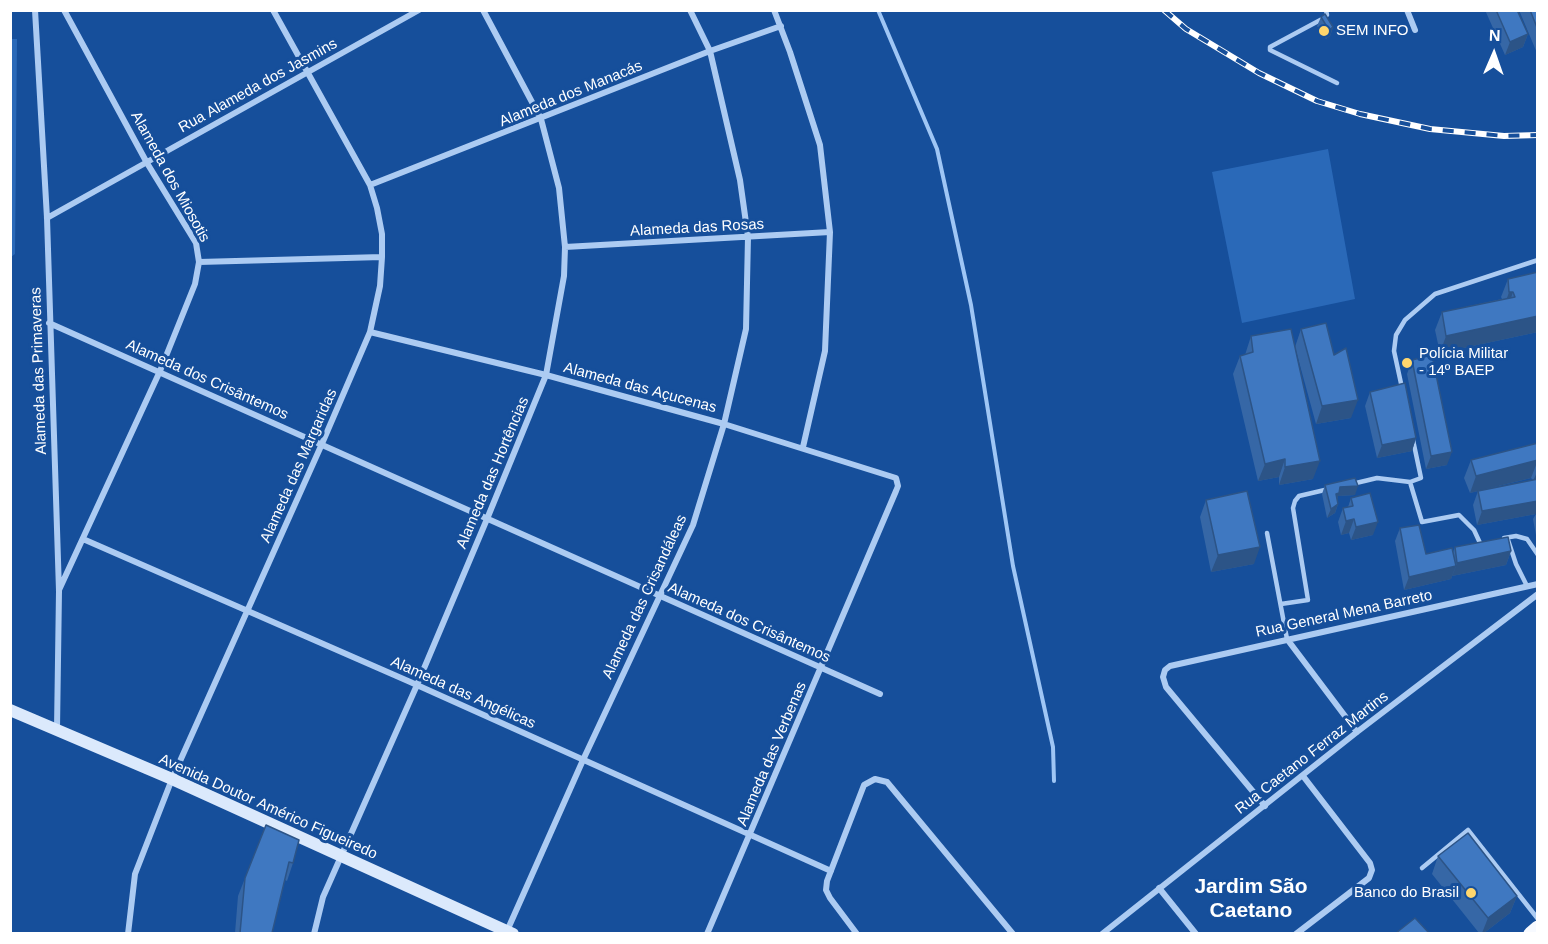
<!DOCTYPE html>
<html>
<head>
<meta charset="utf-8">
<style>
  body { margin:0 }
  #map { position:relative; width:1548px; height:944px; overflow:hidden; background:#164f9b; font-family:Helvetica,sans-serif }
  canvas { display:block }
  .frame { position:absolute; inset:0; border:12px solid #fff; pointer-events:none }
  .north { position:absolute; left:1464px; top:24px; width:60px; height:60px; -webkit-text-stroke:4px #164f9b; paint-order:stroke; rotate:2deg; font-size:16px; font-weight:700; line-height:24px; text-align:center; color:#fff }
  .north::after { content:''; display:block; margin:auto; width:21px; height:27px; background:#fff; clip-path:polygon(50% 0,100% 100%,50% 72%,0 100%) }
</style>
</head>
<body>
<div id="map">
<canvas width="1548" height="944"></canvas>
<div class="frame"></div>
<div class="north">N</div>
</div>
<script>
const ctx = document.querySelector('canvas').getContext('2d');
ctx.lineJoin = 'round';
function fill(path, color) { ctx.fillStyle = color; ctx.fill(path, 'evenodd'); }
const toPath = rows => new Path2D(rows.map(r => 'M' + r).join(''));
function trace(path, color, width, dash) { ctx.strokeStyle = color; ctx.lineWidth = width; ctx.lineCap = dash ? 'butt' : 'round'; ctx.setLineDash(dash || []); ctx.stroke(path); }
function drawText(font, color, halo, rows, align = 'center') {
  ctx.font = font + ' Helvetica,sans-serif'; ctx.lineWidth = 6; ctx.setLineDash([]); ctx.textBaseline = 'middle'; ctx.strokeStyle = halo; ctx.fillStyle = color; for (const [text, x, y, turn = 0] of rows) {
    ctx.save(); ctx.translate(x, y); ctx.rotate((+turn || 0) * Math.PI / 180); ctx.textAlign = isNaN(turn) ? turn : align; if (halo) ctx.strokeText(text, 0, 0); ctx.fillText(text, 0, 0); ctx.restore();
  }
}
fill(toPath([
  [11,39,17,39,15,254,11,257],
  [1328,149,1355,299,1242,323,1212,172]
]), '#2a69b8');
trace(toPath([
  [878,10,937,149,971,305,1013,566,1053,747,1054,781]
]), '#9fc6f5', 4);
trace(toPath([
  [1326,10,1327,15,1324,18,1270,47,1270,50,1337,83],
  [1402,388,1394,351,1396,335,1405,320,1435,294,1538,260],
  [1410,482,1421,478,1413,440],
  [1352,484,1377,478,1410,482,1422,522,1459,515,1474,530,1480,543],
  [1267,533,1287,639],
  [1504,538,1516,536,1527,539,1538,555],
  [1508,540,1516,564,1527,586],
  [1281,604,1308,600,1293,508,1295,501,1299,496,1329,489],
  [1422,868,1468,830,1538,919]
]), '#accbf2', 4.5);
trace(toPath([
  [35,10,47,218,59,591,57,729],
  [774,10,790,52,820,145,830,232,825,351,803,447],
  [1407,10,1415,30],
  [370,185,710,51,781,26],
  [47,218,419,10],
  [565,247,830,232],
  [199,262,382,257],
  [49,323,880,694],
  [370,332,546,375,724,424,896,478,898,486,896,491,707,934],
  [83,539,408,681,831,871],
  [59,590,160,371,195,284,199,262,196,243,147,163,64,10],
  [1287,639,1357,732],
  [1265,806,1166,687,1163,677,1165,670,1170,666,1538,584],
  [1159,888,1196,934],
  [507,931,583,760,693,525,724,424,746,329,748,237,740,180,710,51,690,10],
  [128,934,135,874,172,779,321,446,370,332,380,286,382,257,382,234,377,208,370,185,273,10],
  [314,934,323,897,417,685,487,519,546,375,564,276,565,247,559,188,541,119,483,10],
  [857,934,830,898,826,890,827,881,864,785,875,779,887,782,1013,934],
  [1102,934,1357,732,1538,594],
  [1296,934,1369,878,1372,870,1370,863,1303,776]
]), '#accbf2', 6);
trace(toPath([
  [10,710,172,779,513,934]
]), '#dbe9fc', 12);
trace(toPath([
  [1531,934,1538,928]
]), '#f7faff', 15);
const rail = toPath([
  [1164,10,1186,29,1259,73,1317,101,1360,114,1430,129,1504,136,1538,135]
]);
trace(rail, '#fff', 6);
trace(rail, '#164f9b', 4, [11]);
fill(toPath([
  [1485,10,1517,10,1528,34,1523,47,1505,55],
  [1519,10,1538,10,1538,52,1537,53],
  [1321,17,1333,27,1330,36,1326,39,1317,26],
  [1538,272,1538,332,1440,353,1435,330,1442,312,1502,299,1501,297,1508,279],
  [1301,329,1334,355,1351,418,1316,424,1295,347],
  [1251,336,1313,479,1279,485,1279,477,1258,481,1233,374,1240,356,1245,355],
  [1412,360,1447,465,1426,469,1407,374],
  [1370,392,1416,438,1412,451,1377,458,1365,406],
  [1538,443,1538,546,1533,519,1536,514,1477,525,1473,505,1478,491,1470,493,1464,478,1471,460],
  [1531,478,1533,480,1483,490],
  [1325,485,1355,495,1338,496,1337,500,1338,504,1335,513,1327,518,1322,494],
  [1351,498,1373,535,1351,540,1349,533,1341,535,1338,522,1343,508,1348,507],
  [1206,500,1254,564,1211,572,1200,517],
  [1400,528,1426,554,1453,552,1455,547,1511,551,1506,565,1452,576,1451,579,1404,590,1395,541],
  [266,825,293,863,287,881,285,880,272,933,235,933,238,896],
  [1438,856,1517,896,1510,913,1484,933,1479,933,1432,874]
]), '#3667a6');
fill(toPath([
  [1333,27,1330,36,1326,39,1329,30],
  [1528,34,1523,47,1505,55,1510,42],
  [1509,292,1513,292,1507,310,1503,310],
  [1538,316,1538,332,1440,353,1446,336],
  [1358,400,1351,418,1316,424,1322,406],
  [1416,438,1412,451,1377,458,1382,445],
  [1452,452,1447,465,1426,469,1431,456],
  [1285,459,1279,477,1258,481,1265,464],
  [1538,460,1531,478,1470,493,1476,476],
  [1320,461,1313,479,1279,485,1285,467],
  [1538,470,1538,480,1533,481],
  [1358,486,1355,495,1338,496,1336,502,1336,494,1340,487],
  [1538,501,1538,513,1537,510,1536,514,1477,525,1482,511],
  [1338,504,1335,513,1327,518,1331,509],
  [1354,519,1349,533,1341,535,1346,521],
  [1378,522,1373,535,1351,540,1356,527],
  [1260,547,1254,564,1211,572,1218,555],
  [1511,551,1506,565,1452,576,1457,563],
  [1456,566,1451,579,1404,590,1409,577],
  [1517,896,1510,913,1484,933,1482,933,1488,918]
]), '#2c5487');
const building = toPath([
  [1496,10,1517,10,1528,34,1510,42,1496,10],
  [1530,10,1538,10,1538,30,1530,10],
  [1325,14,1333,27,1329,30,1321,17,1325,14],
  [1538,272,1538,316,1446,336,1442,312,1515,297,1513,292,1509,292,1508,279,1538,272],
  [1326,323,1334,355,1346,348,1358,400,1322,406,1301,329,1326,323],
  [1291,329,1320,461,1285,467,1285,459,1265,464,1240,356,1253,352,1251,336,1291,329],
  [1432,355,1452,452,1431,456,1412,360,1432,355],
  [1405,383,1416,438,1382,445,1370,392,1405,383],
  [1538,443,1538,460,1476,476,1471,460,1538,443],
  [1355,478,1358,486,1340,487,1339,493,1336,494,1338,504,1331,509,1325,485,1355,478],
  [1538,479,1538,501,1482,511,1478,491,1538,479],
  [1247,491,1260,547,1218,555,1206,500,1247,491],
  [1370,493,1378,522,1356,527,1354,519,1346,521,1343,508,1353,506,1351,498,1370,493],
  [1419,525,1426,554,1452,548,1456,566,1409,577,1400,528,1419,525],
  [1508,537,1511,551,1457,563,1455,547,1508,537],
  [266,825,299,840,293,863,289,862,272,933,240,933,245,878,266,825],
  [1468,833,1517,896,1488,918,1438,856,1468,833],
  [1415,918,1429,933,1396,933,1415,918]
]);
fill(building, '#3f78c1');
trace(building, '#2c5487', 1.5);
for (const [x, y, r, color] of [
  [1324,31,6,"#ffd66d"],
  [1407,363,6,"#ffd66d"],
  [1471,893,6,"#ffd66d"]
]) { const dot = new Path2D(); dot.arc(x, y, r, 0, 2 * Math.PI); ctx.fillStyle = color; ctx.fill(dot); trace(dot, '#164f9b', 2); }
drawText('15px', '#fff', '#164f9b', [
  ["SEM INFO",1336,31],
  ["Polícia Militar",1419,354],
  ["- 14º BAEP",1419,371],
  ["Banco do Brasil",1459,893,"right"]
], 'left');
drawText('15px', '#fff', '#164f9b', [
  ["Rua Alameda dos Jasmins",258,86,-29],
  ["Alameda dos Manacás",571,94,-22],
  ["Alameda dos Miosotis",170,177,61],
  ["Alameda das Rosas",697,228,-3],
  ["Alameda das Primaveras",39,371,-92],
  ["Alameda dos Crisântemos",207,380,24],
  ["Alameda das Açucenas",640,388,15],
  ["Alameda das Margaridas",299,466,-66],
  ["Alameda das Hortências",493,473,-67],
  ["Alameda das Crisandáleas",645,597,-65],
  ["Rua General Mena Barreto",1344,614,-12],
  ["Alameda dos Crisântemos",749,623,24],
  ["Alameda das Angélicas",463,693,24],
  ["Rua Caetano Ferraz Martins",1312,753,-38],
  ["Alameda das Verbenas",772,754,-67],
  ["Avenida Doutor Américo Figueiredo",268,807,24]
]);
drawText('bold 21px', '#fff', '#164f9b', [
  ["Jardim São",1251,887],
  ["Caetano",1251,911]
]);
</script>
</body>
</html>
